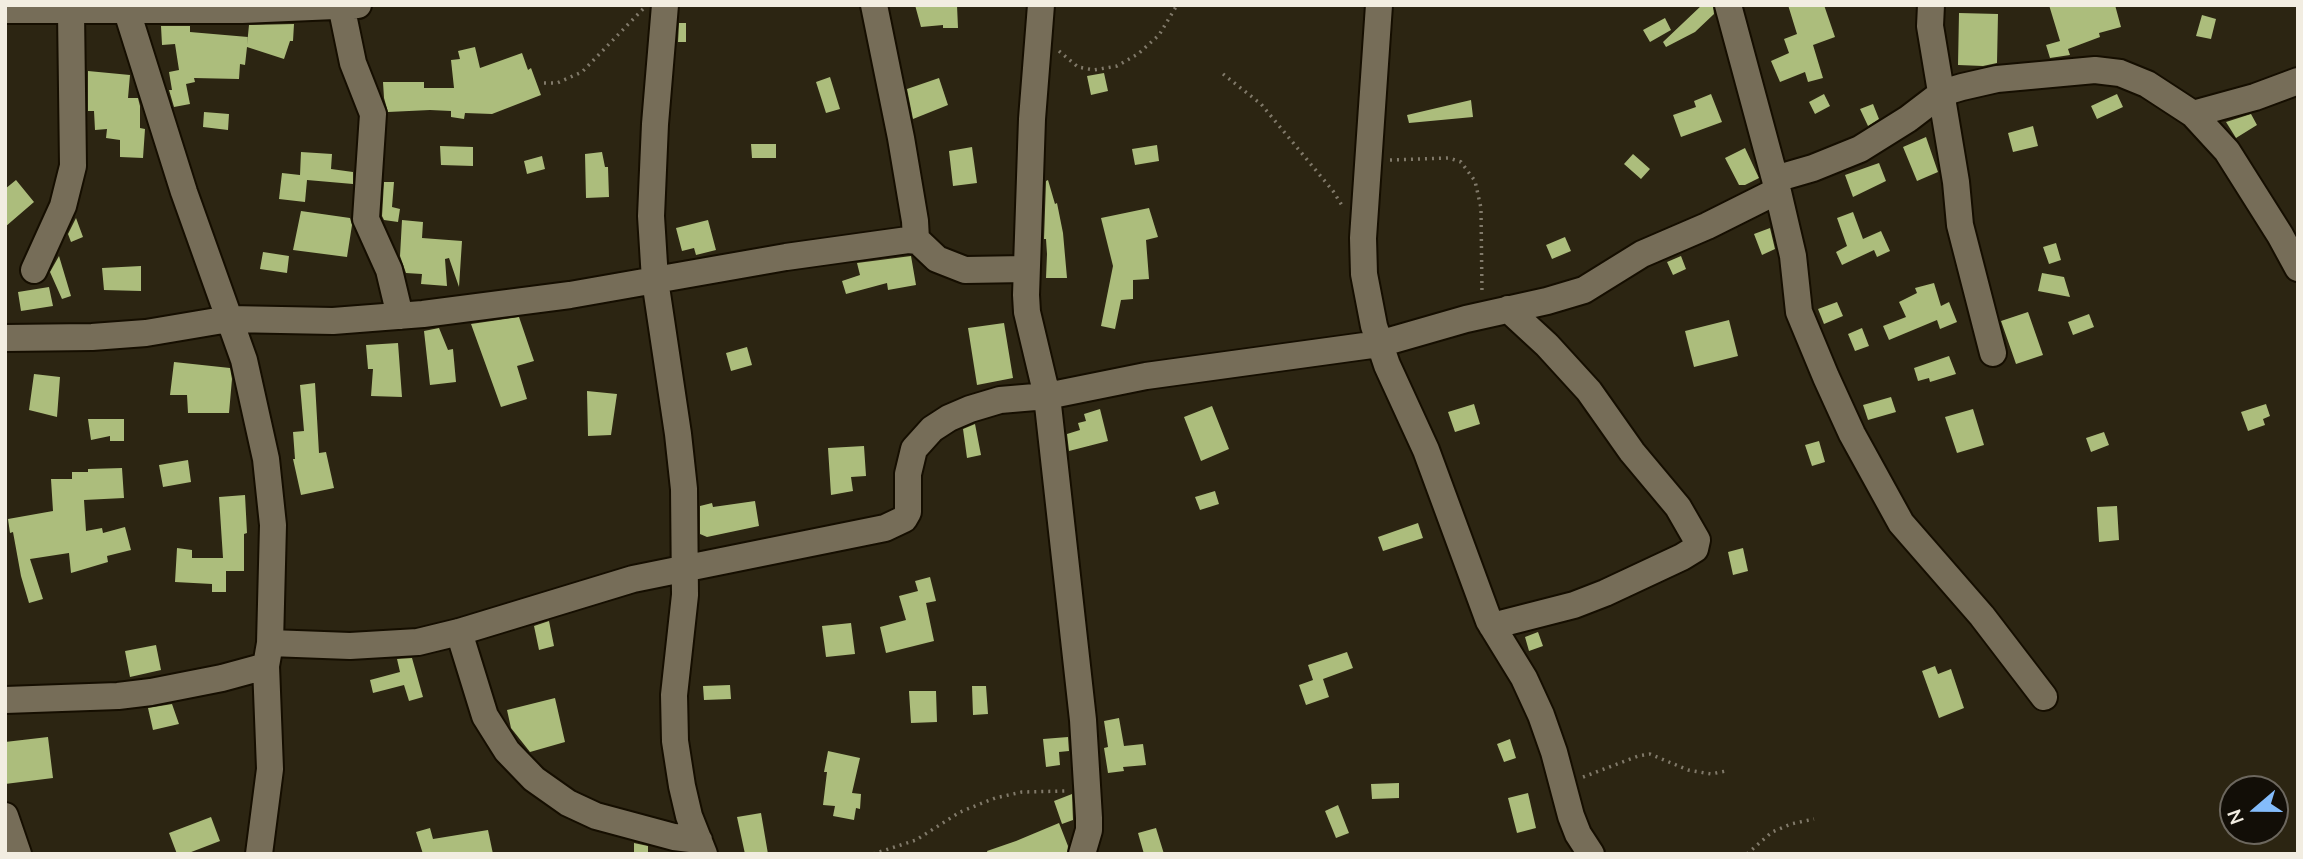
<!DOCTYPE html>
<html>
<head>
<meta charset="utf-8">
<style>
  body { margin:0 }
  #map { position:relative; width:2303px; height:859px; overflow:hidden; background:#2c2512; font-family:"Nunito Sans",sans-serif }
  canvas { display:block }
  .frame { position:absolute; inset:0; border:7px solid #f2ede1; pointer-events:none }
  .north { position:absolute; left:2219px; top:775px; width:70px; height:70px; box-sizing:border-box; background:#120e07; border:2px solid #6c675e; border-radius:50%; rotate:250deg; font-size:19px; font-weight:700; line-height:28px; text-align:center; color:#f2ede1 }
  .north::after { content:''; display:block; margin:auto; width:24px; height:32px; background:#84bcfb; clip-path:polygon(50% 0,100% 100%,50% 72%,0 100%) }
</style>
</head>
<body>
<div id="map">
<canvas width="2303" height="859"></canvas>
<div class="frame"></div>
<div class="north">N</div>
</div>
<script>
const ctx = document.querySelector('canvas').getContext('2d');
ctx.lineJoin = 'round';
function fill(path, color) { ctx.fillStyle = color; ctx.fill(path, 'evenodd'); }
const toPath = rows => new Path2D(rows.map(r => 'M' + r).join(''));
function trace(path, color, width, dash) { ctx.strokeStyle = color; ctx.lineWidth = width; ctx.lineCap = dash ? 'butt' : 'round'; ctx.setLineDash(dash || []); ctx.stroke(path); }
fill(toPath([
  [915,5,957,5,958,28,943,28,943,25,921,27],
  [1702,5,1713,5,1714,14,1695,32,1666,47,1663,42],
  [1788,5,1824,5,1835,37,1813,45,1823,78,1808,82,1805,72,1780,82,1771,61,1789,53,1784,39,1797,34],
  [2049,5,2115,5,2121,27,2099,33,2100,37,2068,49,2070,55,2050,58,2046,45,2060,41],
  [1959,13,1998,14,1997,63,1983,66,1958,65],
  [2202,15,2216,19,2211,39,2196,36],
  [1665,18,1671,30,1650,42,1643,30],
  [679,23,686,23,686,42,678,42],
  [294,24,293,41,290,41,284,59,247,47,245,65,240,64,239,79,194,78,195,82,186,84,190,104,174,107,169,90,172,90,169,72,179,70,175,44,162,45,161,26,190,26,190,32,248,37,247,45,249,25],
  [475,47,480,68,522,53,528,70,531,68,541,95,492,114,465,113,464,119,451,117,451,111,430,110,388,112,384,98,383,82,424,82,424,88,454,88,451,60,460,59,458,51],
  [88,71,130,75,128,98,138,98,140,106,140,128,145,129,143,158,120,157,120,140,106,138,107,129,95,130,94,111,88,111],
  [1104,73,1108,91,1091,95,1087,76],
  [830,77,840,109,826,113,816,82],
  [939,78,948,105,913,119,907,89],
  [1711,94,1722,122,1681,137,1673,115,1696,107,1694,101],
  [1824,94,1830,106,1815,114,1809,102],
  [2117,94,2123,107,2097,119,2091,106],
  [1471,100,1473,117,1409,123,1407,115],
  [1873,104,1879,119,1868,126,1860,109],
  [204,112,229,114,228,130,203,127],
  [2251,114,2257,125,2236,138,2226,122],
  [2033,126,2038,146,2013,152,2008,133],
  [1926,137,1938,172,1917,181,1903,147],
  [751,144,776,144,776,158,752,158],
  [1157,145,1159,161,1135,165,1132,149],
  [440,146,473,147,473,166,441,165],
  [972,147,977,183,953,186,949,151],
  [1745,148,1759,178,1745,185,1739,185,1725,158],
  [301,152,332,154,331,169,353,172,353,184,307,180,305,202,279,199,282,173,300,175],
  [602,152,605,167,608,167,609,197,586,198,585,154],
  [1633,154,1650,169,1641,179,1624,164],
  [542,156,545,169,527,174,524,161],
  [1879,163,1886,181,1853,197,1845,175],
  [16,180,34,202,5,227,5,189],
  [1048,180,1055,204,1057,203,1063,233,1067,278,1046,278,1047,254,1046,239,1044,239,1046,181],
  [384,182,394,182,392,207,400,209,398,222,384,220,382,216],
  [1149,208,1158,237,1146,240,1149,279,1133,280,1133,299,1121,300,1115,329,1101,326,1113,266,1101,218],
  [301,211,350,218,352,225,347,257,293,250],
  [1853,212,1863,239,1881,231,1890,251,1877,257,1874,250,1842,265,1836,252,1847,246,1837,218],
  [76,218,83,237,71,242,68,234],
  [402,220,423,222,422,238,462,241,459,287,449,258,445,259,447,286,421,284,422,274,406,273,400,256],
  [708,220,716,250,696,255,694,248,682,251,676,228],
  [1770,228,1775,249,1762,255,1754,234],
  [1565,237,1571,251,1552,259,1546,245],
  [2056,243,2061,260,2049,264,2043,247],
  [263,252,289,256,287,273,260,269],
  [59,256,71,296,62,299,50,272],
  [911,256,916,285,888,290,887,283,846,294,842,281,860,275,857,263],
  [1681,256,1686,269,1673,275,1667,262],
  [141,266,141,291,104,290,102,268],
  [2042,273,2064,277,2070,297,2038,291],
  [1934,283,1941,306,1949,302,1957,322,1940,329,1937,320,1889,340,1883,326,1906,317,1899,302,1917,293,1915,288],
  [49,287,53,306,21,311,18,292],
  [1837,302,1843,316,1824,324,1818,309],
  [2028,312,2043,355,2016,364,2001,321],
  [2089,314,2094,327,2073,335,2068,322],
  [519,317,534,361,517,366,527,399,501,407,471,324],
  [1729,320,1738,356,1694,367,1685,331],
  [1004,323,1013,378,977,385,968,328],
  [439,328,448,350,453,349,456,382,430,385,424,331],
  [1862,328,1869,346,1855,351,1848,334],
  [398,343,402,397,371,396,373,369,368,369,366,345],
  [747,347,752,365,731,371,726,353],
  [1949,356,1956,374,1930,382,1929,378,1918,381,1914,368],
  [174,362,230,368,232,379,229,413,188,413,187,395,170,395],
  [34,374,60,377,57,417,29,410],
  [315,383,319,453,326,452,334,488,301,495,293,459,295,459,293,432,304,431,300,385],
  [587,391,617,394,611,435,588,436],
  [1891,397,1896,412,1868,420,1863,405],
  [1474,404,1480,424,1455,432,1448,412],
  [2266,404,2270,416,2263,419,2265,425,2248,431,2241,412],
  [1212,406,1229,449,1201,461,1184,417],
  [1100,409,1108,441,1069,451,1067,434,1080,430,1078,423,1086,421,1084,414],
  [1973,409,1984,445,1957,453,1945,417],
  [88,419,124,419,124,441,110,441,110,436,91,440],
  [975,424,981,455,967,458,963,429],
  [2104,432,2109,445,2091,452,2086,438],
  [1819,441,1825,462,1812,466,1805,445],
  [864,446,866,476,851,477,853,491,831,495,828,448],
  [188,460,191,482,163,487,159,465],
  [122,468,124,498,84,500,86,531,102,528,103,533,125,527,131,550,107,556,108,562,71,573,69,553,30,559,43,599,29,603,21,576,13,532,10,533,8,519,53,511,51,479,72,479,72,472,88,472,88,469],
  [1215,491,1219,504,1200,510,1195,497],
  [245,495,247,533,244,534,244,571,226,571,226,592,212,592,212,584,175,582,177,548,192,550,192,558,223,558,219,497],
  [755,501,759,526,707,537,700,534,700,506,712,503,713,507],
  [2117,506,2119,540,2099,542,2097,507],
  [1418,523,1423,538,1383,551,1378,537],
  [1743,548,1748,571,1733,575,1728,552],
  [930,577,936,601,926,603,934,641,886,653,880,627,906,620,899,596,918,591,915,581],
  [549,621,554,646,539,650,534,626],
  [851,623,855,654,826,657,822,626],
  [1538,632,1543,646,1529,651,1525,637],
  [156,645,161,670,130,677,125,651],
  [1347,652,1353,668,1323,679,1329,697,1306,705,1299,685,1313,680,1308,665],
  [412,658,423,697,409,701,404,685,373,693,370,680,400,672,397,659],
  [1935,666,1938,674,1951,669,1964,708,1939,718,1922,671],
  [730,685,731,699,704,700,703,686],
  [972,686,986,686,988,714,973,715],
  [909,691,936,691,937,722,911,723],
  [555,698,565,742,530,752,511,728,507,710],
  [172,704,179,724,153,730,148,708],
  [1119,718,1124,746,1143,744,1146,765,1123,767,1124,771,1108,773,1104,748,1108,747,1104,721],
  [48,737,53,778,5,784,5,742],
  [1068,737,1069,751,1059,752,1060,765,1046,767,1043,739],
  [1510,739,1516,758,1504,762,1497,744],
  [828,751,860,758,852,793,861,794,860,809,856,808,854,820,833,816,835,806,823,805,827,772,824,772],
  [1399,783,1399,798,1372,799,1371,784],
  [1528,793,1536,828,1517,833,1508,798],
  [1072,794,1073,820,1062,824,1054,801],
  [1338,805,1349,833,1336,838,1325,811],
  [761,813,768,854,745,854,737,817],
  [211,817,220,841,186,854,177,854,169,833],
  [1059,823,1068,846,1067,854,988,854,987,851,1016,841],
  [430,828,433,839,488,830,493,854,423,854,416,832],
  [1156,828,1164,854,1144,854,1138,833],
  [634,843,648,846,648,854,634,854]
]), '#acbd7c');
const minor = toPath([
  [125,5,184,192,244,360,266,459,273,525,270,643,266,666,270,769,259,854],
  [341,5,353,63,373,114,366,219,389,270,400,316],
  [665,5,655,124,651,216,655,280,678,434,684,489,685,595,674,695,675,741,682,786,689,816,704,854],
  [874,5,901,138,915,221,916,240],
  [1041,5,1032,119,1026,295,1027,312,1047,396,1083,720,1089,818,1089,830,1082,854],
  [1379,5,1363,238,1364,274,1374,326,1387,365,1426,450,1489,621,1524,678,1541,715,1554,752,1571,816,1578,834,1591,854],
  [1728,5,1775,179,1793,256,1799,312,1826,377,1852,434,1901,523,1982,616,2044,697],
  [1931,5,1930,26,1956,182,1960,225,1993,353],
  [5,10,242,10,358,5],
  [2193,114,2255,97,2298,81],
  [1775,179,1813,168,1860,149,1908,119,1942,93,1962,87,1997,79,2095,70,2120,73,2147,84,2193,114,2227,151,2280,235,2298,268],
  [34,270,63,206,73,166,71,12],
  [5,338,92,337,146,333,229,319,333,321,423,314,570,295,786,257,908,240,918,241,937,259,965,270,1026,269],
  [1492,626,1574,605,1605,593,1682,557,1695,549,1697,540,1678,507,1632,452,1589,391,1547,345,1508,309],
  [459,632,485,716,507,751,534,779,568,803,596,816,674,837,699,840],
  [270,643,350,646,418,642,459,632,633,579,885,528,904,519,908,512,908,474,914,449,932,429,949,418,970,409,1000,400,1047,396,1146,376,1379,344,1466,319,1547,301,1584,290,1642,254,1707,226,1777,191],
  [5,700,118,696,151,692,222,678,266,666],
  [5,816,18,854]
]);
trace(minor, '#150e00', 30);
trace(toPath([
  [1059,51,1078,67,1094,70,1117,66,1138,54,1159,35,1177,5],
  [1223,74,1261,104,1333,191,1343,207],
  [544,83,557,83,582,72,643,9],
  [1390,160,1449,158,1461,162,1475,181,1481,208,1482,294],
  [1583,777,1638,756,1650,754,1688,770,1711,774,1726,771],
  [873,854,916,840,960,812,995,798,1022,792,1066,791],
  [1747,854,1772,832,1791,824,1814,819]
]), '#817a6a', 3.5, [2, 5]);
trace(minor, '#766d58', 26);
</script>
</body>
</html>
